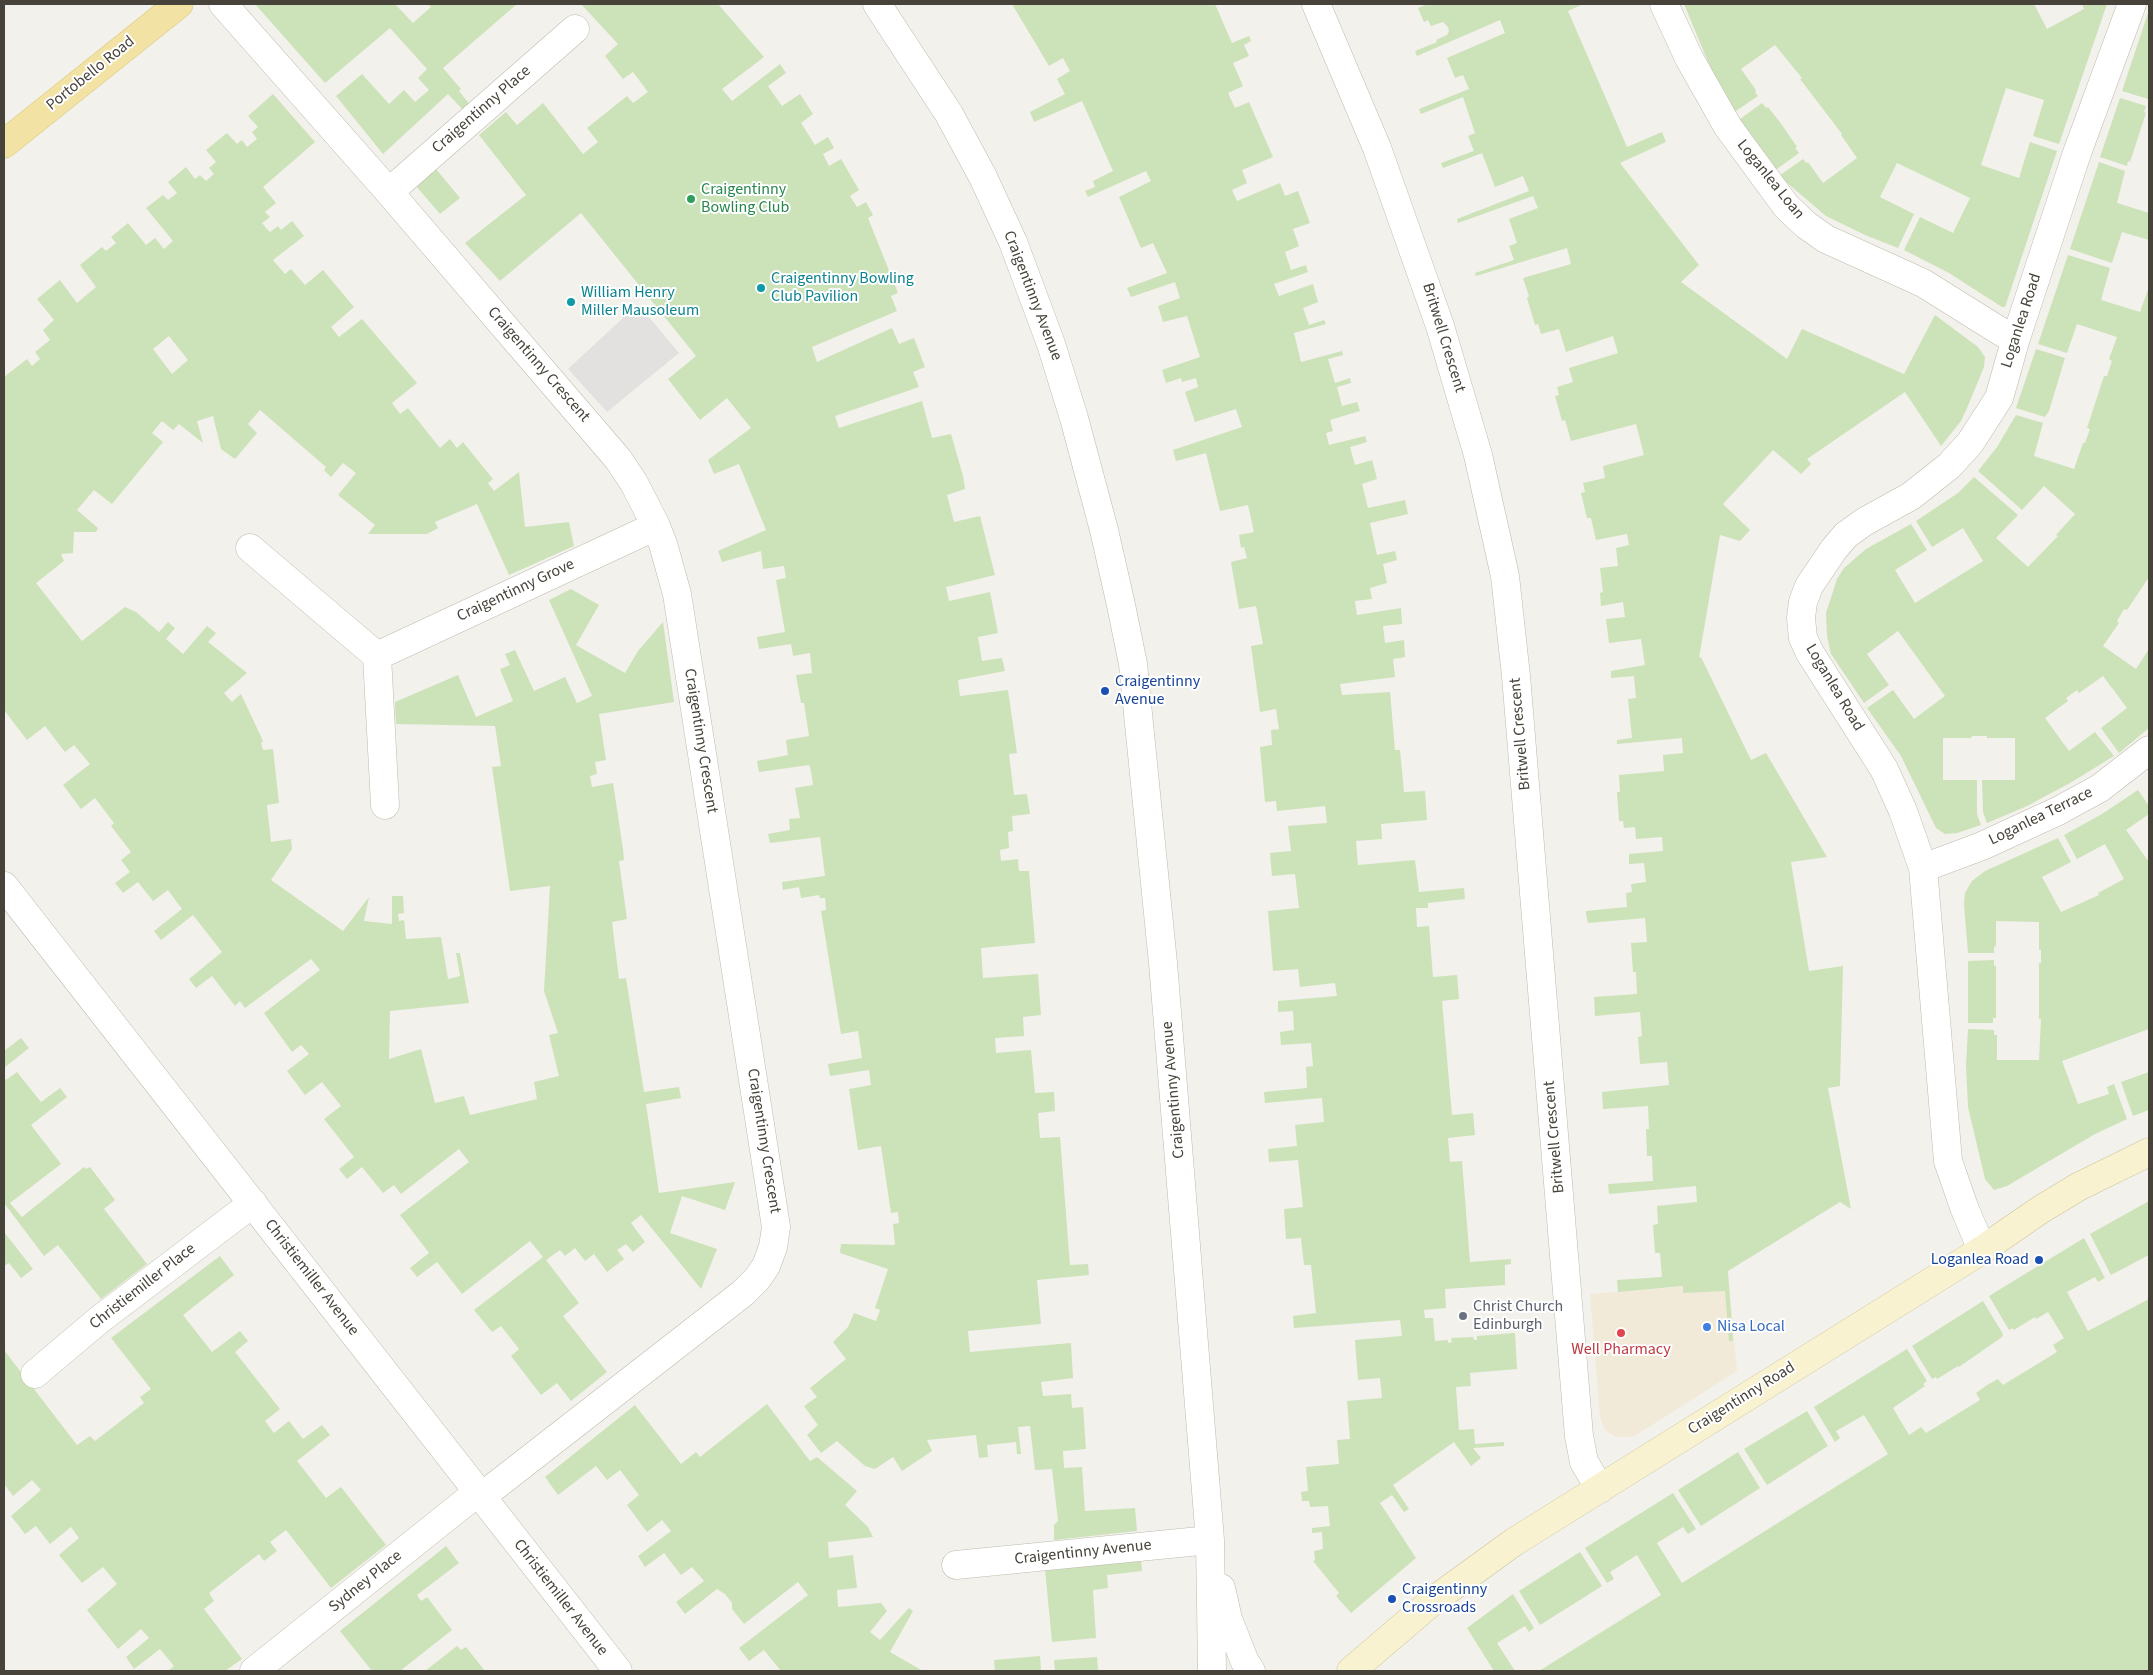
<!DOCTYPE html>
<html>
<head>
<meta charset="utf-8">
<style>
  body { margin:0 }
  #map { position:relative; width:2153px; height:1675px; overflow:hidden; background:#f3f1eb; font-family:"Source Sans 3",sans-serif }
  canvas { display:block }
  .frame { position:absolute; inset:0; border:5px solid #47433a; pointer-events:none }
</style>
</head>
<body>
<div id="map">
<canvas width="2153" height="1675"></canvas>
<div class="frame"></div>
</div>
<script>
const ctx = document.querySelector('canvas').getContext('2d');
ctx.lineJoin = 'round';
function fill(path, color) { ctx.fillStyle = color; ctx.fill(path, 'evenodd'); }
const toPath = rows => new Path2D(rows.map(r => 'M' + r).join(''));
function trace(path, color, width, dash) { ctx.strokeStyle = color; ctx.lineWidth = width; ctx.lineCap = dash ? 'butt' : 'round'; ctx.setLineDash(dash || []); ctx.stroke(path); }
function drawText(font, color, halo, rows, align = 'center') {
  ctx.font = font + ' "Source Sans 3",sans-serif'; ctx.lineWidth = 4; ctx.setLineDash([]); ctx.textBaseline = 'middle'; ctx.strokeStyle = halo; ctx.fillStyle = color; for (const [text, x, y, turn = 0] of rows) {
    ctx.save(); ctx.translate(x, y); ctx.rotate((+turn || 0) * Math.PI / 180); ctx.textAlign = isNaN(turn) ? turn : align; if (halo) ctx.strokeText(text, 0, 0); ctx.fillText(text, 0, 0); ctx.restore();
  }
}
fill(toPath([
  [1729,1283,1737,1371,1633,1437,1616,1437,1605,1430,1600,1417,1590,1294]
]), '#f2ead9');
fill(toPath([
  [255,4,395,4,413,23,431,7,428,4,517,4,443,68,461,89,459,91,471,106,464,111,448,94,383,154,336,96,362,74,389,104,404,90,415,102,429,90,418,78,427,69,390,28,325,83],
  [581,4,718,4,764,57,722,89,732,101,780,64,786,73,768,86,782,106,800,94,813,114,801,123,815,145,828,137,834,148,823,154,829,166,841,159,859,190,850,196,857,207,866,202,873,215,868,218,898,293,891,296,897,311,812,347,817,362,892,328,899,344,914,338,925,367,913,372,919,387,835,416,839,428,922,401,932,438,951,434,963,476,965,489,947,495,954,522,980,516,995,575,946,587,949,601,990,592,998,633,978,637,982,661,1002,658,1005,671,958,680,960,696,1008,690,1017,753,1009,754,1014,795,1027,794,1030,814,1012,816,1013,831,1008,832,1009,848,1000,850,1001,861,1018,859,1019,871,1029,871,1035,943,981,948,983,978,1038,974,1041,1015,1023,1017,1024,1036,995,1038,996,1053,1031,1050,1035,1093,1054,1092,1055,1111,1038,1113,1040,1138,1060,1137,1070,1265,1088,1264,1089,1275,1037,1280,1041,1324,968,1331,970,1352,1071,1343,1073,1378,1041,1382,1043,1396,1071,1394,1072,1408,1083,1407,1086,1449,1063,1451,1064,1468,1082,1467,1085,1511,1135,1508,1137,1531,1054,1540,1054,1525,1058,1521,1052,1469,1035,1470,1030,1426,1018,1427,1021,1454,1017,1454,1016,1442,987,1445,988,1457,979,1458,976,1435,927,1440,932,1451,902,1471,893,1457,875,1469,865,1466,837,1441,821,1453,807,1435,818,1425,804,1406,817,1397,810,1388,846,1359,833,1342,848,1327,854,1313,876,1321,880,1310,875,1308,888,1269,840,1253,841,1244,895,1245,893,1224,899,1223,898,1212,891,1213,881,1146,858,1150,849,1089,871,1085,869,1070,830,1076,828,1064,862,1058,858,1031,841,1034,821,911,826,910,825,898,820,898,819,895,801,898,799,887,783,890,782,882,825,876,820,837,770,843,768,834,790,830,789,819,800,818,795,788,813,785,811,771,809,765,759,772,757,761,788,755,786,740,809,736,804,703,801,703,796,675,812,673,810,653,793,656,791,644,759,649,757,637,785,632,776,580,786,578,784,566,763,569,761,551,722,562,718,551,766,530,739,464,714,474,708,460,751,428,727,398,700,420,668,379,696,356,581,213,500,281,465,243,526,195,479,135,506,112,517,125,543,103,583,154,598,142,587,128,627,96,633,103,648,92,633,72,623,79,605,56,618,44],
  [1012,4,1215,4,1232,43,1249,36,1251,41,1244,45,1249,56,1233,63,1243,86,1228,93,1235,108,1249,102,1273,157,1242,170,1247,183,1232,190,1237,201,1280,183,1285,196,1298,191,1310,223,1293,229,1299,246,1285,252,1291,270,1306,265,1308,272,1274,284,1279,296,1313,284,1318,302,1303,308,1309,325,1324,320,1326,324,1294,333,1301,362,1342,351,1343,355,1328,359,1335,383,1350,378,1351,383,1337,387,1342,406,1357,402,1360,411,1330,420,1333,431,1326,433,1329,445,1365,436,1367,442,1350,447,1355,465,1372,460,1374,467,1377,479,1362,484,1368,508,1405,500,1408,514,1370,523,1377,555,1395,551,1397,560,1383,564,1387,583,1370,588,1372,599,1355,601,1357,615,1401,608,1402,624,1383,626,1385,643,1404,640,1405,657,1393,659,1395,677,1340,684,1342,695,1390,692,1395,750,1400,750,1404,792,1425,791,1427,820,1381,824,1382,839,1356,841,1358,865,1415,860,1419,892,1464,888,1465,899,1428,903,1428,908,1416,908,1417,927,1429,926,1433,977,1457,975,1459,999,1442,1001,1452,1115,1473,1113,1475,1135,1448,1138,1450,1162,1462,1161,1470,1262,1511,1259,1511,1264,1505,1265,1505,1285,1445,1289,1446,1308,1424,1310,1425,1318,1433,1318,1435,1341,1448,1340,1448,1343,1452,1342,1451,1338,1473,1337,1474,1340,1477,1340,1477,1336,1515,1333,1517,1369,1470,1373,1471,1386,1456,1387,1459,1430,1474,1429,1475,1444,1504,1442,1504,1446,1473,1448,1481,1458,1471,1466,1454,1442,1393,1485,1409,1509,1404,1512,1392,1495,1380,1503,1416,1558,1351,1613,1336,1596,1339,1593,1313,1561,1315,1560,1314,1551,1323,1549,1322,1532,1312,1533,1312,1528,1330,1526,1328,1506,1310,1507,1309,1501,1302,1501,1301,1492,1308,1491,1306,1467,1339,1464,1337,1440,1350,1439,1347,1401,1382,1398,1380,1378,1358,1380,1355,1340,1402,1336,1400,1320,1294,1328,1293,1316,1316,1313,1311,1265,1304,1265,1301,1238,1286,1239,1284,1209,1303,1207,1298,1160,1269,1162,1268,1149,1297,1146,1295,1125,1324,1122,1322,1098,1265,1103,1264,1092,1307,1088,1306,1067,1313,1066,1311,1043,1281,1045,1280,1032,1294,1030,1293,1011,1278,1012,1278,1001,1337,996,1335,983,1300,987,1298,969,1273,971,1268,911,1299,908,1295,874,1272,876,1270,853,1291,851,1288,826,1327,823,1325,806,1277,811,1276,801,1265,802,1260,747,1272,745,1271,730,1279,729,1276,709,1260,712,1251,646,1263,644,1256,606,1239,609,1231,562,1247,558,1244,547,1241,548,1239,535,1254,532,1248,505,1220,511,1206,453,1176,461,1173,450,1242,427,1236,409,1195,422,1185,392,1198,387,1196,378,1182,382,1181,378,1166,383,1162,370,1200,357,1187,316,1163,322,1158,306,1180,298,1175,282,1131,297,1127,288,1167,273,1153,243,1141,248,1119,197,1151,181,1146,171,1088,197,1085,191,1095,187,1093,181,1113,171,1082,101,1034,122,1030,112,1065,94,1057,79,1070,71,1063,58,1049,66],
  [1428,4,1583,4,1568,11,1627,147,1662,132,1666,142,1620,163,1699,265,1681,282,1787,359,1802,329,1904,374,1935,315,1978,347,1985,357,1984,367,1967,408,1961,421,1941,446,1905,392,1807,459,1811,464,1801,474,1773,450,1723,504,1750,530,1740,541,1720,535,1699,658,1701,657,1751,760,1766,753,1827,857,1791,862,1809,971,1843,966,1840,1086,1828,1088,1851,1209,1840,1202,1728,1271,1733,1341,1729,1341,1725,1291,1683,1293,1683,1286,1618,1292,1617,1280,1662,1277,1660,1253,1655,1253,1653,1225,1658,1224,1657,1206,1697,1202,1696,1186,1609,1194,1608,1184,1653,1181,1652,1156,1647,1156,1646,1129,1649,1129,1648,1106,1603,1109,1602,1092,1669,1085,1667,1062,1640,1064,1638,1037,1642,1036,1640,1012,1595,1016,1594,997,1637,994,1636,972,1633,972,1631,943,1647,942,1645,918,1588,923,1586,915,1586,911,1627,907,1626,893,1632,892,1631,884,1646,882,1644,863,1629,864,1629,854,1663,851,1662,837,1636,839,1635,827,1624,828,1623,821,1619,821,1617,792,1620,792,1619,775,1664,771,1663,755,1683,753,1682,738,1617,744,1617,740,1632,738,1628,699,1636,698,1634,676,1611,678,1611,671,1645,665,1641,639,1609,643,1606,619,1625,617,1623,602,1601,606,1600,593,1603,592,1600,568,1618,566,1616,548,1629,545,1627,534,1596,540,1591,518,1587,518,1581,493,1585,492,1583,483,1605,478,1603,466,1644,455,1636,424,1571,441,1565,420,1562,421,1555,396,1559,395,1557,387,1573,382,1569,368,1618,353,1613,336,1566,352,1559,329,1541,334,1538,324,1535,325,1527,298,1529,296,1523,278,1571,264,1567,248,1476,276,1475,273,1514,260,1509,246,1517,243,1509,219,1538,208,1533,196,1458,223,1457,219,1529,191,1523,176,1495,187,1482,153,1443,168,1441,163,1474,151,1468,136,1475,133,1463,97,1421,114,1419,109,1469,89,1463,75,1455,78,1447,58,1505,33,1500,20,1417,56,1415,51,1437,42,1436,40,1447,35,1449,31,1448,27,1443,22,1431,26,1428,20,1424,22,1418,8],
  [1684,4,2034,4,2047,29,2084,9,2082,4,2107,4,2059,144,2033,136,2044,100,2006,88,1981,165,2019,178,2030,142,2057,151,2005,307,2002,307,1949,273,1904,250,1920,217,1953,233,1970,198,1897,163,1880,197,1914,214,1898,248,1865,235,1826,216,1779,176,1803,159,1806,163,1808,162,1823,183,1857,158,1841,135,1842,134,1800,79,1802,78,1775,45,1741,69,1756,90,1755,92,1758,96,1730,115],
  [2149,10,2149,96,2148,99,2122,91],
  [273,94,315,142,263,187,276,203,265,212,270,217,262,223,266,228,270,232,278,226,281,230,292,221,304,236,273,260,285,274,291,269,305,285,323,270,354,307,331,327,339,337,362,319,417,383,392,403,400,414,408,408,440,448,450,439,457,448,463,442,493,479,488,483,494,491,519,472,525,527,569,522,574,546,509,575,477,504,435,522,438,528,427,534,368,534,375,525,338,495,356,473,343,463,331,477,324,470,326,467,260,410,248,424,257,433,235,459,221,449,213,416,197,421,203,443,179,424,173,430,162,421,152,433,163,442,112,504,94,490,77,510,98,528,96,532,74,532,73,553,61,554,64,561,36,583,82,641,125,607,136,612,159,632,168,622,175,628,166,639,183,654,207,626,216,633,208,642,247,673,224,693,232,702,241,694,263,741,261,743,263,750,273,749,279,803,267,805,271,842,291,839,292,849,271,880,343,931,369,897,364,921,392,924,392,896,403,896,404,913,398,914,399,921,404,920,406,939,441,937,448,979,460,976,456,953,460,953,469,1003,390,1011,389,1059,421,1049,435,1103,464,1096,470,1115,537,1099,534,1082,559,1076,549,1035,558,1033,544,991,550,886,510,891,492,767,501,766,495,726,396,724,395,702,458,675,476,717,513,701,500,669,510,665,505,654,515,650,534,691,565,677,577,703,592,696,549,600,571,589,599,605,576,645,625,673,638,651,663,622,674,702,599,714,606,760,595,762,597,774,590,776,592,787,613,783,623,849,624,860,619,861,627,919,612,922,619,979,626,978,644,1092,679,1087,681,1098,646,1104,659,1193,735,1182,725,1210,682,1196,670,1233,717,1249,701,1289,641,1215,631,1223,645,1242,633,1252,626,1244,617,1250,624,1259,607,1272,594,1254,585,1261,575,1248,565,1256,560,1250,546,1260,579,1303,563,1316,607,1372,571,1401,557,1383,541,1395,511,1356,519,1349,501,1326,492,1332,474,1310,543,1257,530,1241,462,1294,437,1262,417,1277,410,1268,429,1253,400,1215,469,1162,459,1149,401,1194,394,1185,383,1193,362,1167,347,1179,339,1169,354,1157,324,1119,341,1106,322,1082,305,1095,287,1071,309,1054,301,1045,292,1052,264,1013,320,970,311,959,245,1008,240,1001,235,1006,212,976,196,988,189,979,222,952,193,915,161,940,154,931,182,909,168,890,153,901,138,882,123,893,115,883,130,872,121,860,131,852,111,826,114,823,95,798,81,809,63,785,90,764,74,745,65,752,45,726,27,740,4,710,4,377,27,359,32,366,40,359,35,352,50,340,43,330,54,320,37,299,60,280,77,303,96,287,80,265,102,247,106,251,116,243,111,237,128,223,146,245,155,238,164,249,173,241,146,208,163,195,168,200,177,193,168,182,186,167,195,179,200,175,206,181,214,174,209,168,216,162,206,150,227,133,237,144,242,140,247,147,257,139,252,132,258,127,248,116],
  [169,336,188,360,172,374,153,349],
  [2120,98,2146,106,2144,112,2146,113,2130,162,2128,161,2127,166,2100,157],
  [1762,103,1766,108,1768,107,1782,125,1797,147,1795,148,1799,153,1774,171,1736,122],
  [2099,162,2125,171,2117,203,2149,213,2149,240,2122,232,2112,263,2070,249],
  [436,169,460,198,440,214,416,186],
  [2068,255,2110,268,2101,300,2140,312,2149,287,2149,577,2127,610,2124,609,2117,621,2119,623,2103,646,2136,669,2149,649,2149,728,2119,753,2101,728,2127,708,2103,676,2079,693,2077,690,2066,698,2068,701,2045,718,2069,751,2095,732,2114,756,2070,783,2027,806,1987,823,1983,812,1982,780,2015,780,2015,738,1987,738,1987,736,1972,736,1971,738,1943,738,1943,780,1977,780,1977,814,1981,825,1957,833,1945,834,1936,828,1901,756,1867,708,1893,690,1914,719,1945,696,1898,631,1867,654,1889,685,1864,703,1831,654,1827,636,1826,613,1837,579,1844,568,1866,549,1911,524,1927,550,1895,570,1915,603,1983,561,1963,528,1932,547,1916,521,1958,493,1974,477,2018,515,1996,538,2028,567,2058,536,2056,535,2075,514,2044,486,2022,510,1978,471,1997,447,2016,415,2043,423,2034,456,2074,469,2083,443,2085,443,2090,429,2087,428,2104,376,2107,376,2112,361,2109,359,2117,337,2077,324,2067,353,2038,344],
  [2036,349,2065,358,2049,411,2045,417,2016,408],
  [2138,790,2149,806,2149,814,2126,830,2149,862,2149,1029,2062,1061,2078,1104,2109,1094,2107,1087,2114,1084,2127,1119,2095,1134,2007,1186,1994,1190,1985,1179,1968,1107,1966,1065,1968,1029,1994,1030,1994,1035,1997,1035,1997,1060,2039,1060,2041,1019,2039,1019,2039,963,2041,963,2041,950,2039,950,2039,922,1996,921,1996,946,1994,947,1994,953,1968,953,1964,904,1965,893,1972,881,1985,871,2058,838,2071,862,2042,877,2061,912,2099,895,2098,893,2124,879,2105,844,2077,859,2064,835,2102,814],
  [1994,960,1994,966,1996,966,1996,1018,1993,1018,1993,1023,1968,1023,1968,961],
  [21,1038,29,1048,4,1068,4,1051],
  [17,1072,41,1102,60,1088,67,1097,31,1125,61,1164,10,1203,22,1217,84,1167,86,1169,90,1167,115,1200,104,1209,147,1264,101,1299,58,1245,44,1256,4,1203,4,1077,6,1080],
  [2149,1072,2149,1110,2133,1116,2121,1082],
  [2149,1201,2149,1255,2111,1275,2090,1234],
  [4,1232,33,1269,21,1278,9,1263,4,1266],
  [2084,1238,2105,1278,2098,1282,2095,1277,2067,1292,2088,1331,2149,1299,2149,1671,1539,1671,1661,1595,1637,1555,1610,1572,1614,1579,1607,1583,1585,1548,1673,1493,1696,1529,1688,1534,1683,1527,1657,1543,1682,1583,1888,1454,1864,1415,1836,1431,1840,1438,1835,1442,1814,1407,1907,1349,1927,1381,1923,1384,1925,1386,1893,1408,1909,1435,1921,1427,1926,1433,1980,1400,1976,1393,1987,1385,1998,1379,2003,1385,2057,1352,2053,1345,2064,1338,2048,1312,2036,1319,2035,1317,2014,1330,2012,1328,2009,1330,1989,1296],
  [220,1256,234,1275,183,1315,212,1352,240,1331,248,1341,235,1352,280,1409,265,1421,274,1433,289,1421,303,1439,322,1425,330,1435,297,1461,326,1498,341,1487,386,1545,331,1588,286,1530,270,1542,277,1551,264,1561,259,1554,209,1593,214,1601,204,1609,242,1659,225,1671,168,1671,174,1666,160,1649,134,1669,126,1657,149,1638,141,1629,118,1649,87,1610,117,1584,103,1567,82,1583,59,1555,79,1538,71,1527,50,1544,36,1526,25,1534,11,1516,41,1490,32,1480,13,1496,4,1484,4,1350,77,1445,90,1436,95,1441,144,1403,140,1397,151,1389,111,1338],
  [1983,1301,2003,1334,2002,1337,1959,1367,1958,1366,1937,1379,1936,1377,1932,1379,1912,1346],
  [767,1404,810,1461,817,1457,857,1491,845,1505,868,1527,873,1537,828,1542,829,1558,853,1555,857,1588,837,1590,838,1607,881,1603,887,1611,870,1632,880,1640,909,1608,913,1611,890,1652,923,1671,781,1671,764,1650,749,1661,739,1648,808,1595,798,1582,744,1624,732,1609,732,1603,725,1594,717,1589,685,1614,676,1602,704,1581,692,1567,681,1575,664,1553,645,1567,638,1556,671,1531,662,1520,647,1532,627,1505,639,1495,620,1470,607,1480,596,1466,558,1495,545,1477,635,1405,681,1464,696,1452,700,1457],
  [1807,1411,1828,1446,1767,1485,1744,1449],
  [1738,1452,1760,1488,1701,1526,1678,1490],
  [446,1546,459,1563,417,1595,421,1601,427,1597,452,1630,400,1671,372,1671,340,1631],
  [1580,1552,1602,1586,1540,1625,1519,1591],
  [1141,1561,1142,1571,1107,1575,1108,1588,1093,1590,1096,1638,1052,1642,1045,1569],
  [1513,1594,1534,1628,1529,1632,1525,1626,1497,1643,1515,1671,1494,1671,1467,1628],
  [457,1646,461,1650,466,1647,485,1671,425,1671],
  [1040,1656,1041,1671,995,1671,994,1660],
  [1097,1657,1098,1671,1055,1671,1054,1660]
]), '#cce2b9');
fill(toPath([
  [638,304,679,353,607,412,568,369]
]), '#e3e1df');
const street = toPath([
  [223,4,389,192,618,459,634,483,656,526,663,544,677,594,772,1201,776,1227,773,1247,766,1266,757,1279,743,1293,481,1497],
  [877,4,949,114,983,177,1013,242,1051,344,1074,418,1104,530,1121,605,1133,664,1163,963,1210,1540,1212,1671],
  [1316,4,1377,148,1440,326,1478,455,1505,576,1516,676,1579,1436,1584,1462,1600,1489],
  [1664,4,1689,58,1728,127,1786,206,1806,225,1826,239,1923,283,2003,333,2016,338],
  [389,192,575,29],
  [250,548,377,656,385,805],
  [377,656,656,526],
  [1923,868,1982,846,2058,811,2100,788,2149,750],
  [4,886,618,1671],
  [1982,1250,1964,1207,1948,1161,1923,868,1903,811,1884,769,1810,653,1803,638,1801,618,1803,602,1809,586,1834,549,1846,535,1864,522,1911,496,1949,466,1970,443,1999,398,2016,338,2077,153,2132,4],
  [35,1374,99,1320,253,1203],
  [956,1565,1210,1540],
  [1221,1588,1228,1619,1245,1662,1251,1671],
  [254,1671,478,1492]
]);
const secondary = toPath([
  [1351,1671,1434,1600,1514,1542,1982,1250,2040,1210,2078,1187,2149,1152]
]);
const primary = toPath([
  [4,144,179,4]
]);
trace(street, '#bebaae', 29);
trace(secondary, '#cac39e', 29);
trace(primary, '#d6c176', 29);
trace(street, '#fff', 28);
trace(secondary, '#f8f2d0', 28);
trace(primary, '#f2e3a5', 28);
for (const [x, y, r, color] of [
  [691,199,5,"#2e9e5b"],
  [761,288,5,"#0f9aa8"],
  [571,302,5,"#0f9aa8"],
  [1105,691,5,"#1a4fb4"],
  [2039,1260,5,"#1a4fb4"],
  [1463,1316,5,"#6b7280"],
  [1707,1327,5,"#3f7fe0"],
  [1621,1333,5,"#e0444e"],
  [1392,1599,5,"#1a4fb4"]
]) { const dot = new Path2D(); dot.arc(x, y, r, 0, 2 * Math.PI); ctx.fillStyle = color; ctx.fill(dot); trace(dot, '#fff', 2); }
drawText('16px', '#47433a', '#fff', [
  ["Portobello Road",91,74,-39],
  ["Craigentinny Place",482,110,-41],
  ["Loganlea Loan",1770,180,51],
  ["Craigentinny Avenue",1032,296,69],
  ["Loganlea Road",2022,321,-72],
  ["Britwell Crescent",1443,338,73],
  ["Craigentinny Crescent",538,365,49],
  ["Craigentinny Grove",516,591,-25],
  ["Loganlea Road",1834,688,59],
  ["Britwell Crescent",1521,734,-95],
  ["Craigentinny Crescent",700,741,81],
  ["Loganlea Terrace",2041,817,-26],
  ["Craigentinny Avenue",1174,1090,-95],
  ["Britwell Crescent",1555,1137,-95],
  ["Craigentinny Crescent",763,1141,81],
  ["Christiemiller Avenue",311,1278,52],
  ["Christiemiller Place",143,1287,-38],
  ["Craigentinny Road",1742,1399,-32],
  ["Craigentinny Avenue",1083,1553,-6],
  ["Sydney Place",366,1582,-39],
  ["Christiemiller Avenue",560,1598,52]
]);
drawText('16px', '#27864d', '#fff', [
  ["Craigentinny",701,190],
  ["Bowling Club",701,208]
], 'left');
drawText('16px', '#0d838f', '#fff', [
  ["Craigentinny Bowling",771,279],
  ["Club Pavilion",771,297],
  ["William Henry",581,293],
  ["Miller Mausoleum",581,311]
], 'left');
drawText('16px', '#164399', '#fff', [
  ["Craigentinny",1115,682],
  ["Avenue",1115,700],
  ["Loganlea Road",2029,1260,"right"],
  ["Craigentinny",1402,1590],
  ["Crossroads",1402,1608]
], 'left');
drawText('16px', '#5b616d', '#fff', [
  ["Christ Church",1473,1307],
  ["Edinburgh",1473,1325]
], 'left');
drawText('16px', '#366cbe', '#fff', [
  ["Nisa Local",1717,1327]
], 'left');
drawText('16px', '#be3a42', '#fff', [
  ["Well Pharmacy",1621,1350]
]);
</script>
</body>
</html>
